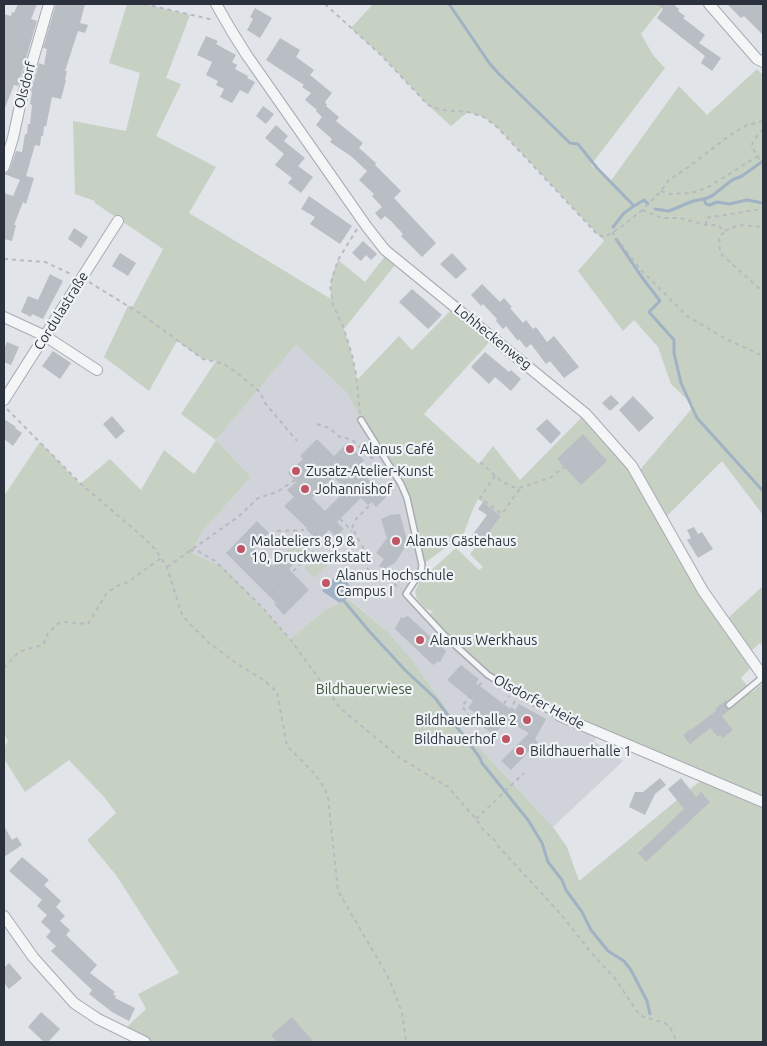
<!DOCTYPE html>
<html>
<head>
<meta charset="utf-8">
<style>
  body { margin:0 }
  #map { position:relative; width:767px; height:1046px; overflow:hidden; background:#e1e4e8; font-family:Ubuntu,sans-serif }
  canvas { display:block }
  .frame { position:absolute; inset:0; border:5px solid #2b323e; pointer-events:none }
</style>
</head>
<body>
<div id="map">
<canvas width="767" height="1046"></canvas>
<div class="frame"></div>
</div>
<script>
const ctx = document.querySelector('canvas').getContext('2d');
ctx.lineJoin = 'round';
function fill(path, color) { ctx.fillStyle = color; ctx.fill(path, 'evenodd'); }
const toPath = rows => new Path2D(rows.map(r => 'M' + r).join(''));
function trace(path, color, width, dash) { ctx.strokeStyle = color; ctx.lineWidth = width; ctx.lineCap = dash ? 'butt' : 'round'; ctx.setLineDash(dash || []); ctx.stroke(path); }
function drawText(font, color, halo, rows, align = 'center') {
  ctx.font = font + ' Ubuntu,sans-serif'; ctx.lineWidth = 4.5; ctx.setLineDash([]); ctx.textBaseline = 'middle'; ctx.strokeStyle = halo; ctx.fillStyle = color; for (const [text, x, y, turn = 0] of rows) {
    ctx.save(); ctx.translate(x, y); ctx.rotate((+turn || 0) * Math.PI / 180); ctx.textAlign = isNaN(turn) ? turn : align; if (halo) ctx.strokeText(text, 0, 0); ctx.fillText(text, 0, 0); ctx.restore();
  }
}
fill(toPath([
  [296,343,347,393,361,420,401,484,422,565,406,594,444,635,599,733,594,741,623,761,553,827,458,725,413,661,389,633,351,600,326,609,290,639,261,606,224,568,192,553,201,533,251,477,216,440]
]), '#d0d3da');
fill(toPath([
  [127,4,144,4,190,15,166,78,181,84,156,136,216,167,189,213,331,299,331,279,338,260,365,282,385,256,395,265,344,329,352,355,357,380,399,336,412,350,455,306,493,338,424,414,479,464,493,446,520,480,582,417,639,471,694,406,671,384,658,347,634,320,623,331,578,271,604,241,497,127,484,117,468,112,451,126,428,105,382,56,351,28,373,4,665,4,641,34,653,55,665,68,591,165,610,182,679,86,707,115,757,69,763,75,763,515,722,461,660,523,690,578,753,665,741,678,752,692,762,684,763,685,763,1042,132,1042,121,1036,130,1024,146,1009,138,994,179,973,116,875,87,840,116,813,104,797,69,760,25,792,4,759,4,748,8,741,4,734,4,496,40,442,80,484,110,459,141,490,164,450,194,474,216,440,181,414,216,361,203,359,177,341,149,391,104,357,128,306,133,306,163,249,95,203,95,201,75,194,73,121,126,131,140,73,109,63],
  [296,344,347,393,361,420,407,498,422,565,459,538,464,533,473,509,478,499,501,516,470,554,483,567,479,570,456,548,420,580,415,592,417,599,425,608,432,611,434,610,427,617,488,675,571,722,705,777,579,881,567,847,553,827,458,725,413,661,389,633,350,600,326,609,290,639,261,606,224,568,192,553,201,533,251,477,216,440],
  [302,534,313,545,296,562,286,551],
  [319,553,329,563,315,578,304,568],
  [763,586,763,647,760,643,751,651,728,618]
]), '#c7d1c3');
fill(toPath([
  [336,576,347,580,347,582,352,589,351,596,340,603,322,591]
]), '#a0b2c4');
trace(toPath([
  [449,4,490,64,499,74,570,143,578,144,597,168,634,206],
  [704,199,712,196,732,180,742,176,763,161],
  [655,209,669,211,693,201,704,199,706,204,710,205,717,202,729,204,747,200,763,203],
  [613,227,624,213,634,206,644,200,648,204],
  [616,239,641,276,660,301,649,312,674,340,674,353,681,383,697,418,763,491],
  [344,601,369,631,406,671,435,698,480,758,482,763,528,820,542,843,548,862,562,880,566,890,582,912,591,930,608,951,624,961,631,970,647,1001,650,1014]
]), '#a0b2c4', 3);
fill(toPath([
  [18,4,37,4,31,19,37,21,18,86,14,85,4,110,4,14,11,16,12,12,14,13],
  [56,4,85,4,80,23,88,25,85,33,78,31,65,71,67,71,65,80,66,80,61,99,52,97,46,127,44,126,43,136,41,136,40,146,35,145,26,176,34,178,26,204,23,202,14,225,16,225,12,241,4,239,4,193,13,196,20,180,4,174,8,172,10,169,16,151,22,152,25,134,27,134,28,124,30,124,32,105,30,104,32,92,31,91,39,63,44,65,47,49,43,48],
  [656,4,673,4,679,9,678,11,685,16,683,18,705,35,699,43,721,58,712,71,701,63,705,56,657,18,663,9],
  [727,4,763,4,763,35,744,16,741,18],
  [255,8,272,18,260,38,247,30,253,19,250,17],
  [206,36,218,41,216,44,236,55,232,62,237,65,235,69,248,76,247,78,255,82,248,94,240,90,232,103,220,97,224,89,216,85,218,81,206,75,212,62,197,55],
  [280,38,300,50,296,57,314,70,310,75,332,93,325,102,327,105,326,106,339,117,336,121,363,143,359,148,376,163,375,165,401,191,394,198,436,243,422,257,401,236,403,234,391,221,385,216,381,220,375,213,382,207,372,196,374,194,359,180,367,171,352,157,330,142,332,139,316,125,322,117,316,111,317,110,305,100,311,93,302,87,304,85,266,60],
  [263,106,274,114,266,124,256,116],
  [276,125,288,136,284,141,305,158,298,166,313,177,301,193,288,183,292,178,275,165,284,154,265,138],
  [309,196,352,226,340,244,310,224,315,217,301,209],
  [74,228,88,237,81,248,68,239],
  [363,241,377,254,371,260,366,255,361,261,352,253],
  [120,253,136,263,128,276,112,266],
  [452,253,467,269,456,279,440,264],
  [50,274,63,281,43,319,32,314,31,317,21,312,28,296,38,300],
  [482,284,500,302,504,298,512,307,510,308,523,323,526,320,533,329,536,327,547,342,554,336,579,367,564,378,550,361,546,364,531,344,526,348,519,339,518,341,506,326,503,329,496,321,497,319,483,304,481,306,471,295],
  [412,289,442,315,428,329,399,302],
  [7,342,19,347,11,365,4,362,4,350],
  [53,351,71,363,60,379,42,366],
  [485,352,509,372,511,370,521,379,511,391,495,377,489,384,471,367],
  [611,395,619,403,610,411,602,403],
  [633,396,654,418,639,432,619,410],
  [112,416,125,431,116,439,103,424],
  [4,419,16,427,15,428,22,433,13,446,4,439],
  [547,419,561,433,551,444,536,429],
  [583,434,607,461,581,485,557,459],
  [317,439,334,456,347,443,364,460,361,464,363,466,359,470,386,497,376,507,372,502,368,505,361,498,337,522,344,529,336,537,329,530,318,541,306,529,307,528,284,506,294,497,287,490,296,482,288,473,303,459,300,456],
  [334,477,346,490,325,511,312,498],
  [483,502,501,516,479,545,470,538,487,515,478,509],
  [400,514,407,540,407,544,395,563,384,569,379,566,384,559,376,553,387,538,381,519,390,515],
  [257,521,269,533,254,548,273,566,284,554,294,564,289,569,309,590,284,615,274,604,276,603,226,553],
  [694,527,698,534,702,532,713,549,698,558,687,540,691,538,687,530],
  [408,616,446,651,440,662,438,661,433,665,395,629,401,617,403,618],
  [461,665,479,679,476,683,514,712,519,704,546,719,535,739,538,742,511,770,501,761,529,733,506,720,494,735,479,724,483,719,468,708,473,701,447,680],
  [726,700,725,707,728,709,732,708,722,716,733,730,723,738,720,735,718,737,710,728,690,744,683,735,690,729,691,730,717,710,715,709],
  [660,778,666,785,655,794,645,815,629,807,635,792,643,792],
  [681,778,696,797,701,792,710,802,646,862,638,853,684,809,668,789],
  [4,826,12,840,17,837,22,845,4,857],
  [22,857,49,880,44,885,61,901,56,907,65,916,60,921,70,930,66,935,97,965,90,973,115,992,113,994,116,996,115,998,135,1008,129,1021,112,1012,89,994,92,990,51,951,56,946,46,937,51,931,41,922,47,915,37,906,42,900,9,871],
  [9,963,22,978,9,989,4,983,4,968],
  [41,1012,60,1029,48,1042,44,1042,28,1027],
  [292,1017,314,1042,277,1042,271,1035]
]), '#b9bdc4');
const service = toPath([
  [361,420,401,484,407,498,422,565,421,571,406,594,444,635,488,675,518,694,560,716],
  [729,705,763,677]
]);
const minor = toPath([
  [216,4,231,30,246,54,367,227,385,250,586,414,632,466,703,591,763,676],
  [709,4,757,59,763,62],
  [4,167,13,138,21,101,49,4],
  [4,317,45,336,97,370],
  [4,400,118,221],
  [560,716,763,802],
  [4,916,33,957,74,1003,98,1019,145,1042]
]);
trace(service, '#a7abb2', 8);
trace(minor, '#a7abb2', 12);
trace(toPath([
  [144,4,214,20],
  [325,4,382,56,428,105,442,110,468,112,484,117,497,127,598,235,605,237,621,227,642,210,661,191,669,180,690,166,730,135,747,125,763,121],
  [763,129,757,136,752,144,753,149,763,165],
  [661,191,670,194,690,193,698,191,710,186,758,156],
  [642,210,662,218,680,218,706,225,718,225,724,232,719,237,720,253,763,292],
  [706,225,706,218,763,209],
  [357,229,338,260,330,285,333,305,344,329,352,355,356,374,360,413],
  [725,231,739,225,763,227],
  [612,232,640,269,687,316,726,339,763,356],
  [4,259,45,262,73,275],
  [89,282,141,314,203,359,224,364,237,373,260,392,265,403,297,441],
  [7,409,81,484,142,536,155,549,167,567,182,615,190,624,208,642,236,663,265,681,277,692,287,746,314,773,325,789,328,797,338,891,387,975,394,991,402,1013,406,1042],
  [317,424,329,428,340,437,351,439,372,458,375,457],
  [480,462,501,481,513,487,519,488,550,478,564,467],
  [495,476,480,498,502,514,521,487],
  [369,506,356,519,352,528,365,551,366,567,372,574,391,582,401,589],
  [340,519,352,531],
  [270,534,276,531,304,530],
  [190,550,198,551,215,561,261,606,290,639,341,709,400,758,448,787,476,819,484,831,493,838,498,846,558,911,594,956,614,977,636,1010,641,1016,665,1023,670,1027,677,1042],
  [167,567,238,517,258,498,277,492,301,476,315,471],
  [271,594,319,545],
  [4,668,17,654,24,650,43,645,48,633,57,624,63,622,88,624,106,594,117,586,128,582,161,558],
  [515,701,511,708,515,711],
  [504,704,509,696],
  [507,721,514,710],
  [474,724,462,706,483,681],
  [476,819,524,773]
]), '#b7bac0', 2, [4, 4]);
trace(service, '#f3f5f7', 5);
trace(minor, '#f3f5f7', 10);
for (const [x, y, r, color] of [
  [350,449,5,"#bf5565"],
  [296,471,5,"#bf5565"],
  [305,489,5,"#bf5565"],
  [396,541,5,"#bf5565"],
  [241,549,5,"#bf5565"],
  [326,583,5,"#bf5565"],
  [420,640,5,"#bf5565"],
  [527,720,5,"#bf5565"],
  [506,739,5,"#bf5565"],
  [520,751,5,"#bf5565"]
]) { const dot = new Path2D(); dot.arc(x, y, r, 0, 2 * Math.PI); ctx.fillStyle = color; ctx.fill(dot); trace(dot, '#f0f3f6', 2); }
drawText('14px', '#2b323e', '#f0f3f6', [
  ["Olsdorf",25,85,-75],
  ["Cordulastraße",61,311,-58],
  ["Lohheckenweg",493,337,39],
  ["Olsdorfer Heide",539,702,28]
]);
drawText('14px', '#2b323e', '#f0f3f6', [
  ["Alanus Café",360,449],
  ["Zusatz-Atelier-Kunst",306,471],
  ["Johannishof",315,489],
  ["Malateliers 8,9 &",251,541],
  ["10, Druckwerkstatt",251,557],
  ["Alanus Gästehaus",406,541],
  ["Alanus Hochschule",336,575],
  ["Campus I",336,591],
  ["Alanus Werkhaus",430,640],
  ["Bildhauerhalle 2",517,720,"right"],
  ["Bildhauerhof",496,739,"right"],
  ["Bildhauerhalle 1",530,751]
], 'left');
drawText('14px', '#40583a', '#f0f3f6', [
  ["Bildhauerwiese",364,689]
]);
</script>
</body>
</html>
